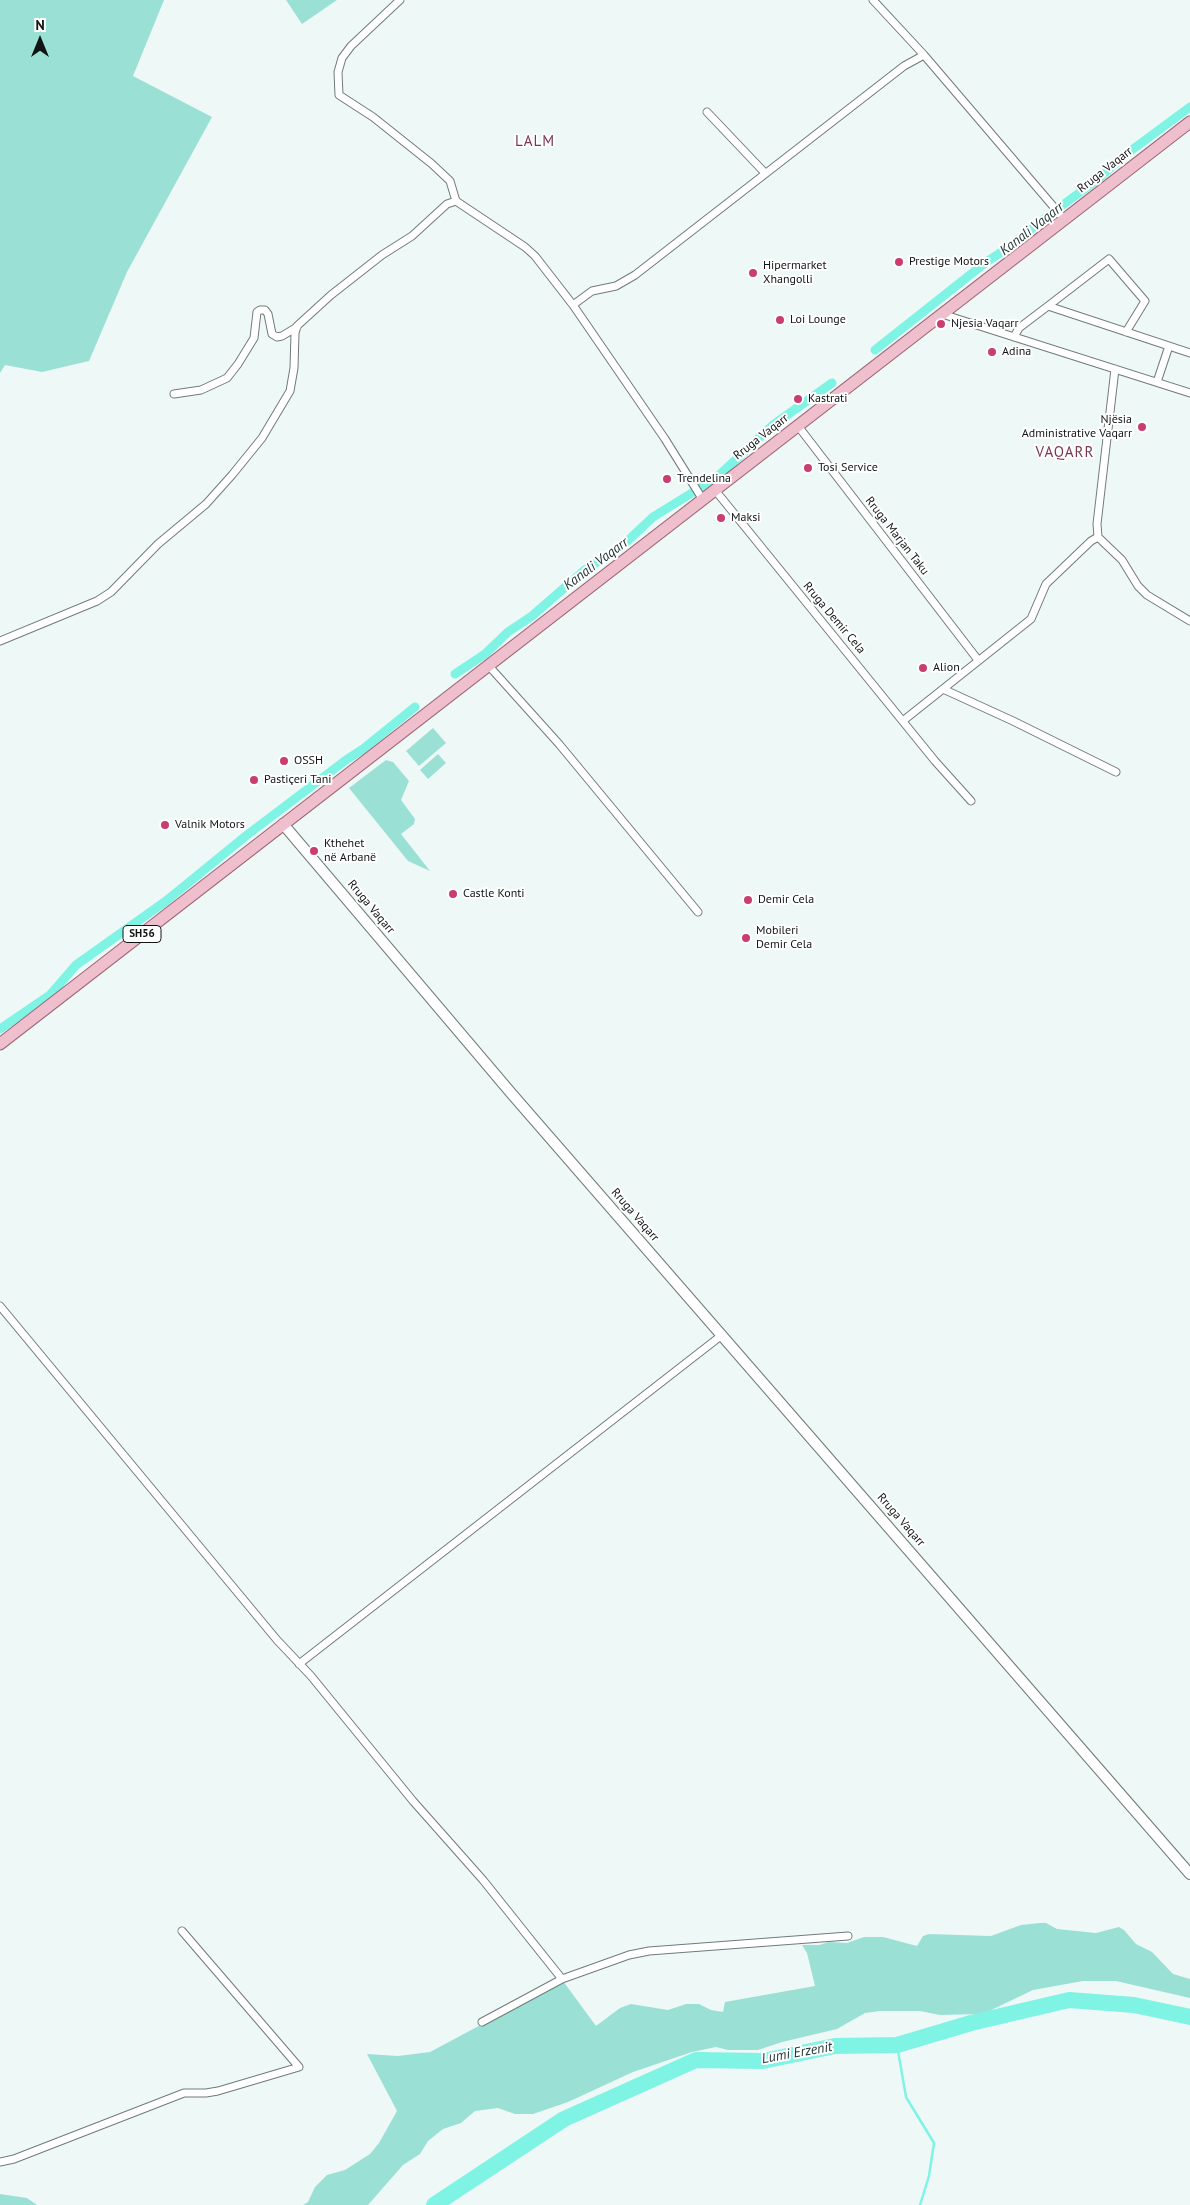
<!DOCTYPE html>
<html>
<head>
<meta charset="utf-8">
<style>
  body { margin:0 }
  #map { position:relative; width:1190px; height:2205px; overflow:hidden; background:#eef9f7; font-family:"PT Sans",sans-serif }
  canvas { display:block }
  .north { position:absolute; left:15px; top:15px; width:50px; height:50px; -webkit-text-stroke:4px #fff; paint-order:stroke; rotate:0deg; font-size:14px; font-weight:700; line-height:20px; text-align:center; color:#121515 }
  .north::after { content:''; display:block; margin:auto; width:18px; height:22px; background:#121515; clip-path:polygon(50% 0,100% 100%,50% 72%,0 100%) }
</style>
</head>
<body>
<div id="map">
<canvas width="1190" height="2205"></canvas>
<div class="north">N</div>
</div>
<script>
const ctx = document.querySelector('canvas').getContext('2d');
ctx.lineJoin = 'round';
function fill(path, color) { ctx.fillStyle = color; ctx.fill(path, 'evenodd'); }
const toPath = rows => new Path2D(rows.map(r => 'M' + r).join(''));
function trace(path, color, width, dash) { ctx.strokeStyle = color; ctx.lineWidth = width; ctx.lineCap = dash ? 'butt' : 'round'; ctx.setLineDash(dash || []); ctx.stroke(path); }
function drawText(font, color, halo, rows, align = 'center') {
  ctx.font = font + ' "PT Sans",sans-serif'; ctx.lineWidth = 4; ctx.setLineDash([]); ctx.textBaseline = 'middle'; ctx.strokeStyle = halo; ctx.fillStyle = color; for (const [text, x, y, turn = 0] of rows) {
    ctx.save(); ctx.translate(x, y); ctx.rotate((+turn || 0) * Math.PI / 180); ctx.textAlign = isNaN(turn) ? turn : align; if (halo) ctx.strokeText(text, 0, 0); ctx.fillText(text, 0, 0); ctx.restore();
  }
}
fill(toPath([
  [0,0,164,0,133,76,212,117,127,272,89,361,42,372,5,365,0,373],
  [286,0,337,0,302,24],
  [433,728,446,743,419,766,406,751],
  [438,754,446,763,428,779,420,770],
  [386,760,393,762,409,781,401,800,415,819,414,824,401,834,430,871,408,861,349,788],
  [1040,1923,1046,1923,1057,1929,1096,1933,1119,1927,1124,1930,1136,1944,1152,1952,1173,1974,1190,1979,1190,1998,1116,1981,1083,1981,1033,1990,983,2014,940,2015,920,2011,880,2011,865,2013,837,2029,782,2042,758,2050,728,2050,716,2047,692,2052,633,2072,568,2102,533,2114,515,2114,498,2108,475,2111,461,2123,443,2129,428,2141,420,2154,403,2165,368,2205,303,2205,308,2202,315,2187,327,2175,345,2170,370,2154,379,2143,397,2111,367,2054,398,2056,430,2052,563,1981,596,2026,620,2008,631,2004,668,2010,686,2004,699,2004,711,2010,723,2012,725,2002,815,1986,807,1953,802,1945,819,1945,829,1942,847,1943,864,1937,883,1937,917,1946,923,1936,929,1934,991,1936,1021,1925],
  [0,2194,27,2198,37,2205,0,2205]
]), '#9be0d5');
trace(toPath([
  [897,2045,906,2097,934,2143,929,2176,920,2205]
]), '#7ff3e4', 2.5);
trace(toPath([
  [875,350,985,263,1012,245,1041,221,1098,179,1125,155,1190,107],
  [455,674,485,654,508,632,532,616,586,569,620,548,653,517,716,478,773,425,832,383],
  [0,1029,50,995,76,965,166,901,247,835,346,760,363,749,415,707]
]), '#7ff3e4', 9);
trace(toPath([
  [434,2205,564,2119,696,2060,763,2061,835,2046,897,2045,971,2023,1069,2000,1134,2005,1190,2017]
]), '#7ff3e4', 16);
const minor = toPath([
  [400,0,351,46,342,58,338,72,339,95,373,117,432,164,450,181,456,201,525,247,535,256,573,305,665,439,703,500],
  [873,0,924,55,1064,219],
  [707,112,765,173],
  [573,305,592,291,616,286,635,275,904,66,924,55],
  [1048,306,1109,259,1145,301,1126,332],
  [942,314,1190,393],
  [1014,337,1019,328,1048,306,1190,353],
  [1115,369,1097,524,1098,537,1122,560,1138,586,1147,595,1190,621],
  [1157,382,1169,346],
  [174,394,201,390,227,378,238,364,254,338,257,312,260,310,265,310,268,314,272,334,277,337,282,336,297,327],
  [798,426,978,660],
  [715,490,935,761,971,801],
  [0,641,97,601,111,592,158,544,206,504,232,475,262,438,290,391,294,368,295,333,297,326,331,295,382,255,412,236,447,204,456,201],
  [488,665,559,744,698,912],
  [943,689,1013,721,1116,772],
  [904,720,1031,619,1046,584,1091,541,1098,537],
  [0,1306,277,1640,311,1676,413,1801,483,1880,562,1979,482,2022],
  [299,1664,722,1335],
  [562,1979,629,1955,649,1951,848,1936],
  [0,2162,14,2159,184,2093,206,2093,218,2091,299,2067,182,1931]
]);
const secondary = toPath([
  [283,824,511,1093,1190,1874]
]);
const primary = toPath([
  [0,1044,1190,122]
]);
trace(minor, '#717b79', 9);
trace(secondary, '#717b79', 12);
trace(primary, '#9c6876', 13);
trace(minor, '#fff', 7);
trace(secondary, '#fff', 10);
trace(primary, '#f0bfcd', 11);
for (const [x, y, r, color] of [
  [899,262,5,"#c93d70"],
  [753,273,5,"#c93d70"],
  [780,320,5,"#c93d70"],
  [941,324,5,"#c93d70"],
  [992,352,5,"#c93d70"],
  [798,399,5,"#c93d70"],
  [1142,427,5,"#c93d70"],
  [808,468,5,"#c93d70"],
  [667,479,5,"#c93d70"],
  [721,518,5,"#c93d70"],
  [923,668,5,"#c93d70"],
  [284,761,5,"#c93d70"],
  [254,780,5,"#c93d70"],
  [165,825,5,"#c93d70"],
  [314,851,5,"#c93d70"],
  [453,894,5,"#c93d70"],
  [748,900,5,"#c93d70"],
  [746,938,5,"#c93d70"]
]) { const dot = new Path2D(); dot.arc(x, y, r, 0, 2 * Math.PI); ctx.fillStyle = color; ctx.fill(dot); trace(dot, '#fff', 2); }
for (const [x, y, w] of [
  [142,934,38]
]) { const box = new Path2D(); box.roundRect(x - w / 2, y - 8.5, w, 17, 4); ctx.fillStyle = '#fff'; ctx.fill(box); trace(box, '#121515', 1); }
drawText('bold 11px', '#121515', null, [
  ["SH56",142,934]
]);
drawText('12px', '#121515', '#fff', [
  ["Rruga Vaqarr",1105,170,-38],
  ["Rruga Vaqarr",761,437,-38],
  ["Rruga Marjan Taku",897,536,52],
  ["Rruga Demir Cela",834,618,50],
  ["Rruga Vaqarr",371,907,50],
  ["Rruga Vaqarr",635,1215,49],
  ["Rruga Vaqarr",901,1520,49]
]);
drawText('12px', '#121515', '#fff', [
  ["Prestige Motors",909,262],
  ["Hipermarket",763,266],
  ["Xhangolli",763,280],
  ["Loi Lounge",790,320],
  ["Njesia Vaqarr",951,324],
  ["Adina",1002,352],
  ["Kastrati",808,399],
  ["Njësia",1132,420,"right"],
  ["Administrative Vaqarr",1132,434,"right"],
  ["Tosi Service",818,468],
  ["Trendelina",677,479],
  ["Maksi",731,518],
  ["Alion",933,668],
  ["OSSH",294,761],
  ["Pastiçeri Tani",264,780],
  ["Valnik Motors",175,825],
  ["Kthehet",324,844],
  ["në Arbanë",324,858],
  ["Castle Konti",463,894],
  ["Demir Cela",758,900],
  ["Mobileri",756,931],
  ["Demir Cela",756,945]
], 'left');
drawText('italic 14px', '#1c312e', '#fff', [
  ["Kanali Vaqarr",1032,229,-38],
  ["Kanali Vaqarr",596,564,-37],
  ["Lumi Erzenit",797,2053,-10]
]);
ctx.letterSpacing = '1px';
drawText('15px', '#7d374d', '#fff', [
  ["LALM",535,142],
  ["VAQARR",1065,453]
]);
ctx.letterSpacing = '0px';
</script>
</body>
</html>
